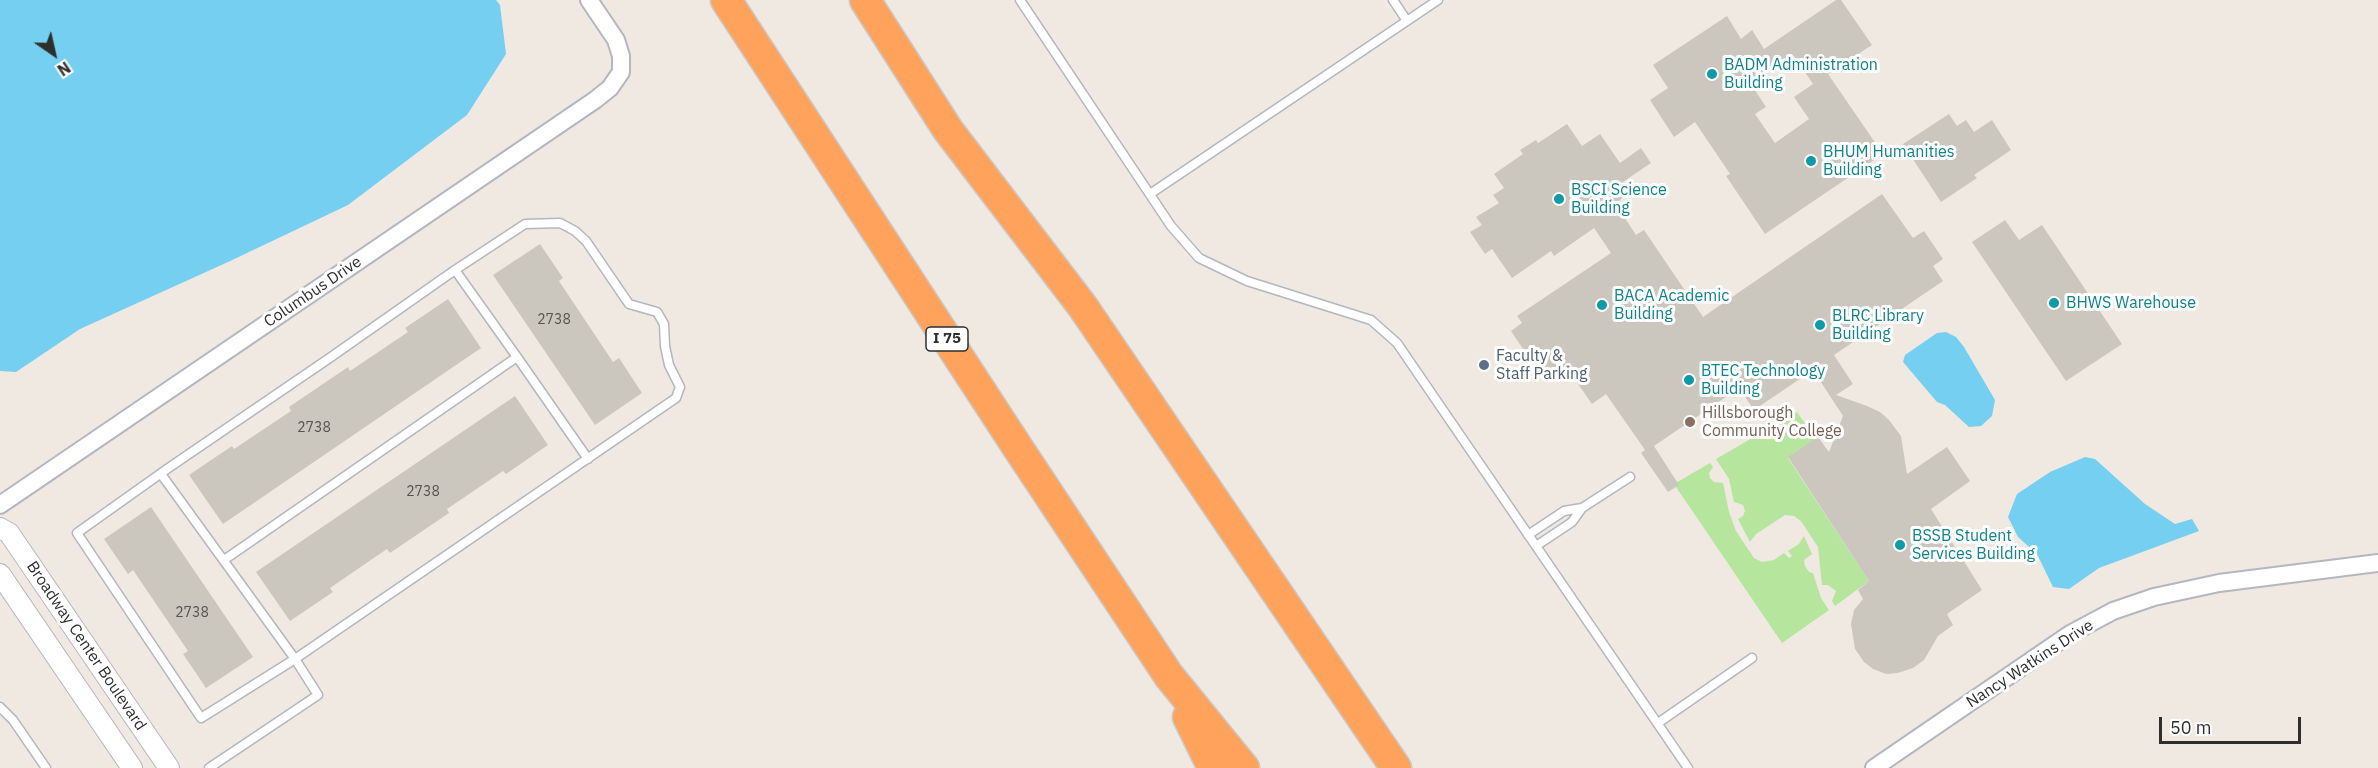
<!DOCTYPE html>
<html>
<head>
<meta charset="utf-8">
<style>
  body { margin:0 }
  #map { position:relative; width:2378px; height:768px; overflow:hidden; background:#efe9e1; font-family:"IBM Plex Sans",sans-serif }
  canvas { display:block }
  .north { position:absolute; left:24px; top:24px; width:60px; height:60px; -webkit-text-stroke:4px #fff; paint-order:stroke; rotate:146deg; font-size:16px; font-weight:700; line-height:24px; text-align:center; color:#2e2e2e }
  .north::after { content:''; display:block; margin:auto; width:21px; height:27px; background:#2e2e2e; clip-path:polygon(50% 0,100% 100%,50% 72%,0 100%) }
  .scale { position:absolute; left:2159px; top:717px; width:142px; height:27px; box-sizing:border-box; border:3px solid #2e2e2e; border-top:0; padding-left:8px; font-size:18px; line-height:21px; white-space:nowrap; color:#2e2e2e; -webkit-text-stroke:4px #fff; paint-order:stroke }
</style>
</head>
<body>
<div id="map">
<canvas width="2378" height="768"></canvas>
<div class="north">N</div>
<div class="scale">50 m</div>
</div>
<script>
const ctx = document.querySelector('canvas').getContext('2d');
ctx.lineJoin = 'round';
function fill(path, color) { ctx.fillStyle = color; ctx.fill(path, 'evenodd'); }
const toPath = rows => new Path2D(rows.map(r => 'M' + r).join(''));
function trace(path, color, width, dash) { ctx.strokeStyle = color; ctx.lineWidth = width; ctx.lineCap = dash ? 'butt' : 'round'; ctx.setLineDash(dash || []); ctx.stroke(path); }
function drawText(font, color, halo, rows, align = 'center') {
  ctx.font = font + ' "IBM Plex Sans",sans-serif'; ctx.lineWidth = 6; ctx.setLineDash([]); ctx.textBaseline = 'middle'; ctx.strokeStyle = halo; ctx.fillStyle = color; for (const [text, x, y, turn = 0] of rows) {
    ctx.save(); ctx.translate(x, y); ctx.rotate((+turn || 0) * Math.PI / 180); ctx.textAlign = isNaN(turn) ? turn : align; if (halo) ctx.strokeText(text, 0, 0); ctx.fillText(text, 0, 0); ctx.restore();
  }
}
fill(toPath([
  [1797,412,1816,439,1788,458,1869,581,1835,606,1832,601,1836,591,1828,585,1822,585,1818,547,1801,521,1794,516,1785,515,1756,534,1750,542,1738,519,1743,516,1745,511,1743,505,1734,502,1729,479,1716,459],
  [1710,463,1713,467,1709,473,1710,478,1714,482,1723,483,1729,512,1736,531,1754,558,1762,562,1774,560,1784,553,1789,558,1792,556,1788,551,1799,544,1804,536,1812,554,1804,560,1805,566,1809,572,1813,573,1821,598,1829,610,1782,643,1674,484]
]), '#b6e59e');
fill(toPath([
  [0,0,496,0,500,5,506,54,467,115,348,205,228,262,80,329,16,372,0,371],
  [1946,332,1956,337,1964,347,1995,400,1992,416,1981,426,1969,427,1945,405,1937,402,1903,362,1905,355,1937,333],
  [2085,457,2095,459,2145,504,2175,524,2192,519,2199,531,2099,568,2069,589,2053,587,2037,554,2018,537,2008,517,2017,494,2050,472]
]), '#75cff0');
fill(toPath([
  [1836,0,1841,0,1872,45,1828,74,1883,154,1765,234,1726,176,1730,174,1695,122,1674,137,1650,100,1668,88,1653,65,1727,16,1741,39,1752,30,1764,49],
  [1794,56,1813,84,1794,97,1809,119,1775,143,1755,114,1766,107,1751,84],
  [1949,114,1957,126,1966,120,1974,132,1992,120,2011,150,1974,175,1977,178,1941,202,1903,144],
  [1567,124,1582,146,1600,134,1620,163,1641,148,1651,163,1620,184,1627,195,1615,203,1636,235,1644,230,1703,317,1882,194,1913,238,1924,231,1943,259,1933,266,1943,281,1834,355,1853,384,1836,395,1867,406,1880,412,1889,420,1901,436,1907,474,1947,447,1970,481,1931,509,1982,590,1947,614,1953,625,1938,636,1924,660,1913,668,1898,673,1886,674,1873,669,1864,662,1855,649,1851,624,1854,610,1863,599,1858,590,1869,581,1788,457,1818,437,1829,452,1843,416,1813,370,1754,410,1739,388,1654,446,1679,485,1668,492,1641,453,1645,450,1606,394,1592,404,1571,374,1564,379,1560,372,1545,382,1511,331,1522,323,1517,316,1611,253,1594,228,1554,256,1551,251,1512,278,1492,249,1485,254,1470,232,1482,225,1476,217,1499,203,1493,195,1504,188,1494,174,1523,154,1520,150,1536,140,1538,143],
  [2005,220,2019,240,2042,225,2122,344,2066,381,1972,242],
  [540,244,563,278,559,281,613,362,619,358,642,393,595,425,493,275],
  [448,299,481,348,223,524,189,475,232,446,234,449,291,411,289,407,348,367,350,371,408,332,405,328],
  [515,396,548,445,506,474,503,471,447,509,449,513,390,553,387,549,330,588,333,592,290,621,256,572],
  [151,507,253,657,206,688,183,654,188,651,133,570,128,574,104,539]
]), '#cbc7bf');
const service = toPath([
  [1020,0,1171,226,1199,258,1247,281,1371,320,1397,343,1688,768],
  [1393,0,1407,21],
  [1150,194,1438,0],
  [455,270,517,357],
  [161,474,295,659,676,398,680,387,669,365,665,346,664,324,657,312,629,304,586,241,575,231,560,223,525,224,455,270,331,357,167,469,77,533,201,718,295,659,318,695,209,768],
  [1582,508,1630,477],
  [1528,535,1564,511,1582,508,1572,522,1536,546],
  [224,560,517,357,588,459],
  [0,707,13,720,46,768],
  [1658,723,1752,658]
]);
const minor = toPath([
  [0,505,595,100,610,88,621,72,621,56,616,40,589,0],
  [1874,768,2070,634,2113,611,2154,597,2219,583,2378,563]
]);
const tertiary = toPath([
  [0,528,9,533,169,768],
  [0,574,132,768]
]);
const motorway = toPath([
  [726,0,1018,448,1169,676,1244,768],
  [865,0,948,130,1083,307,1396,768],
  [1188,717,1213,768]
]);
trace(service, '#b4b7c1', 11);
trace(minor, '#b4b7c1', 20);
trace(tertiary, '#b4b7c1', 22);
trace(motorway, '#c9c9c9', 33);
trace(service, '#fff', 8);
trace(minor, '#fff', 16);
trace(tertiary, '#fff', 20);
trace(motorway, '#ffa35c', 30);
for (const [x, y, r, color] of [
  [1712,74,6,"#0f9aa8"],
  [1811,161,6,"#0f9aa8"],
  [1559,199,6,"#0f9aa8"],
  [2054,303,6,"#0f9aa8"],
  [1602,305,6,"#0f9aa8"],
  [1820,325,6,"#0f9aa8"],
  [1484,365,6,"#5c6f8a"],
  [1689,380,6,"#0f9aa8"],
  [1690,422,6,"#8d6e63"],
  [1900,545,6,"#0f9aa8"]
]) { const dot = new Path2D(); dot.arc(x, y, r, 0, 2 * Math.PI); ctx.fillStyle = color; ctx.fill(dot); trace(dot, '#fff', 2); }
drawText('14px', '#555452', null, [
  ["2738",554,320],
  ["2738",314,428],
  ["2738",423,492],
  ["2738",192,613]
]);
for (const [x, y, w] of [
  [947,339,42]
]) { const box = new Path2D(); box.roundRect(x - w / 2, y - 12, w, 24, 4.5); ctx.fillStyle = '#fff'; ctx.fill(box); trace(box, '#2e2e2e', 1.5); }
drawText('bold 15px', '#2e2e2e', null, [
  ["I 75",947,339]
]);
drawText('16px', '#0d838f', '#fff', [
  ["BADM Administration",1724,65],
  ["Building",1724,83],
  ["BHUM Humanities",1823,152],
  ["Building",1823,170],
  ["BSCI Science",1571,190],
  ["Building",1571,208],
  ["BACA Academic",1614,296],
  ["Building",1614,314],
  ["BHWS Warehouse",2066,303],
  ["BLRC Library",1832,316],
  ["Building",1832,334],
  ["BTEC Technology",1701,371],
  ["Building",1701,389],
  ["BSSB Student",1912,536],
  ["Services Building",1912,554]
], 'left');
drawText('16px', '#2e2e2e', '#fff', [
  ["Columbus Drive",313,292,-34],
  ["Broadway Center Boulevard",86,646,56],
  ["Nancy Watkins Drive",2030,664,-33]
]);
drawText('16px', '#4e5e75', '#fff', [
  ["Faculty &",1496,356],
  ["Staff Parking",1496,374]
], 'left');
drawText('16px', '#785e54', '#fff', [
  ["Hillsborough",1702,413],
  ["Community College",1702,431]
], 'left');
</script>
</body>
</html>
